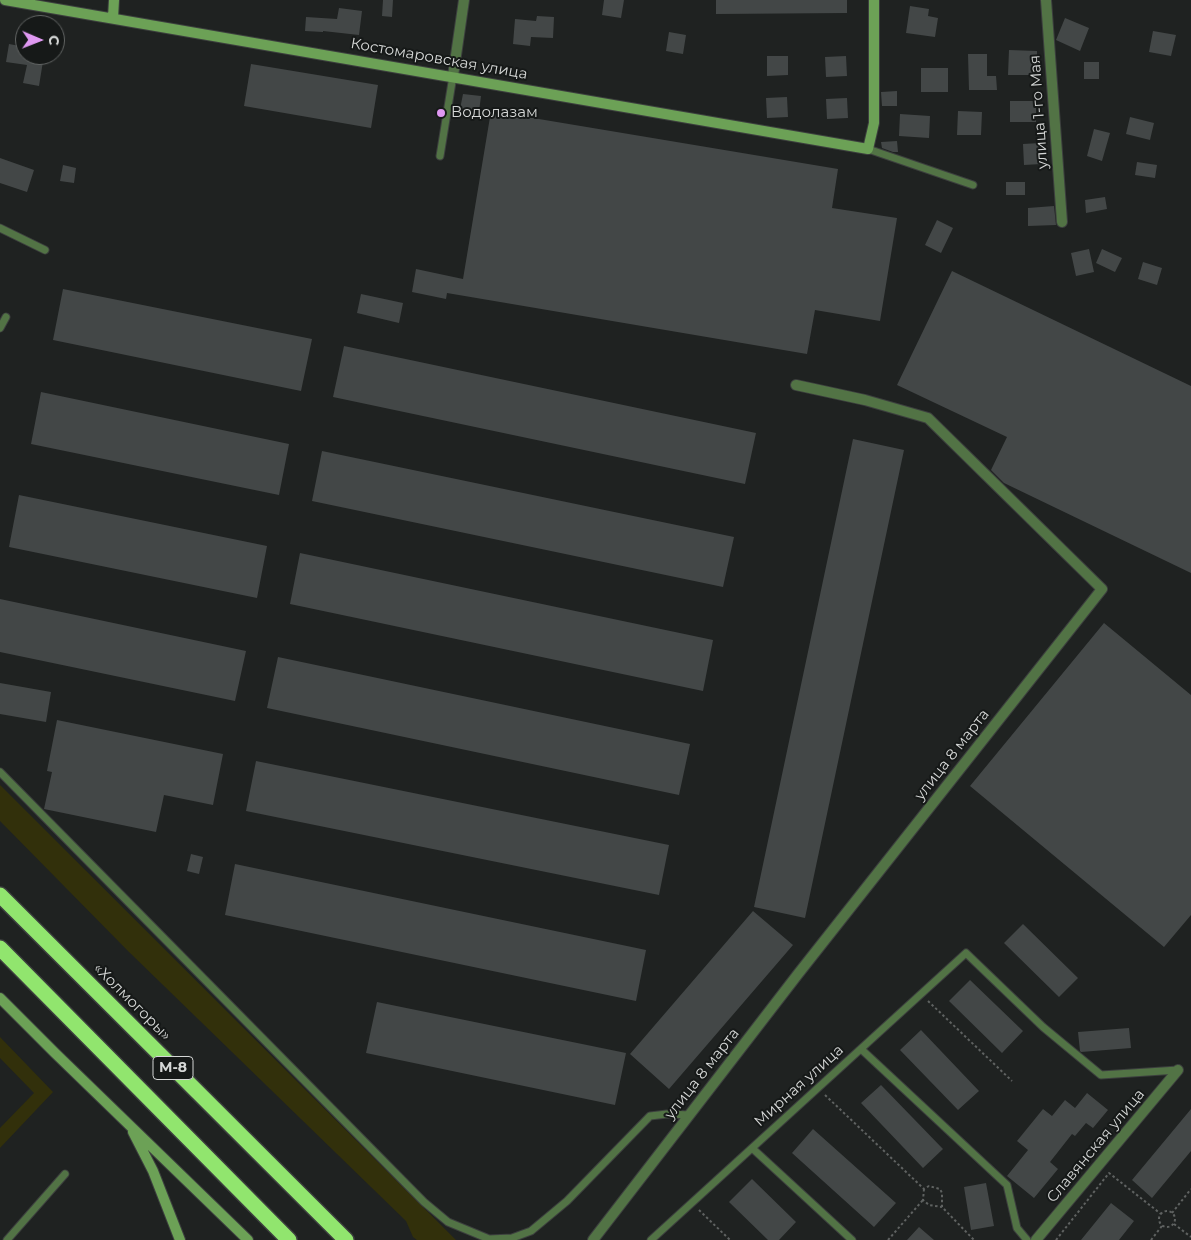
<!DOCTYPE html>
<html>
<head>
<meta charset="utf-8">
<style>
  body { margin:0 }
  #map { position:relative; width:1191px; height:1240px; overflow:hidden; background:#1f2221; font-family:Montserrat,sans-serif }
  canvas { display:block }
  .north { position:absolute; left:15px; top:15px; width:50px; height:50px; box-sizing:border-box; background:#161918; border:1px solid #626564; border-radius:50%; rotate:91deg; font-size:14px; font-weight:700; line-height:20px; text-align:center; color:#d5d7d6 }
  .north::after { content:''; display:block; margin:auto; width:18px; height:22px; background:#df98f1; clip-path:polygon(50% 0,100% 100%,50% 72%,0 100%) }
</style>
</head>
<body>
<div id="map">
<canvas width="1191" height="1240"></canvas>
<div class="north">С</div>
</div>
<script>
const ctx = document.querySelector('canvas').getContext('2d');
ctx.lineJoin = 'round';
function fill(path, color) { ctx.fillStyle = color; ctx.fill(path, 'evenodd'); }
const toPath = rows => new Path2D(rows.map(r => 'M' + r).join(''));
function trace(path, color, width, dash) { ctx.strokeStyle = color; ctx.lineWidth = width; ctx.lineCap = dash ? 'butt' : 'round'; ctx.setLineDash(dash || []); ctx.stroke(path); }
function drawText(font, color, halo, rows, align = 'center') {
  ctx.font = font + ' Montserrat,sans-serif'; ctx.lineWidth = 4; ctx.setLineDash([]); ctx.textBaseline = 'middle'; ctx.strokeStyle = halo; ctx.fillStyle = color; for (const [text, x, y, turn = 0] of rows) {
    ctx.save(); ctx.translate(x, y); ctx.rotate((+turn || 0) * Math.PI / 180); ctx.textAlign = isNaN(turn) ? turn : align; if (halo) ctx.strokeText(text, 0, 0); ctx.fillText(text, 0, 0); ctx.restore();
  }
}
fill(toPath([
  [0,785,456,1240,417,1240,413,1237,406,1221,128,951,0,821],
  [0,1037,53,1092,0,1148,0,1128,34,1093,0,1058]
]), '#32300b');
fill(toPath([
  [383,0,393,0,392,17,382,16],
  [604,0,624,0,621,18,602,15],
  [716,0,847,0,847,13,716,14],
  [910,6,929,9,928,16,938,18,935,37,906,33],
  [339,8,362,11,359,35,323,31,323,32,305,31,306,17,337,19],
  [537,16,554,17,553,38,531,37,530,46,513,44,515,19,536,21],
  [1065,18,1089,28,1080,51,1056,40],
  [1153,31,1176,35,1171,56,1149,52],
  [669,32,686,35,683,54,666,51],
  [9,44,25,47,25,55,44,55,39,86,23,83,27,65,6,62],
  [1009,50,1037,51,1037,75,1008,75],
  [968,54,987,54,987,76,996,76,997,90,969,90],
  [767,56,788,56,788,75,767,76],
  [846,56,847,76,826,77,825,57],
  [1084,62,1099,62,1099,79,1084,79],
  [251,64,378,85,371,128,244,106],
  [921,68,948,68,948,92,921,92],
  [897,91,897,106,882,106,881,92],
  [463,94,481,96,479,112,460,109],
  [787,97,788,117,767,118,766,98],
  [847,98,848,118,827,119,826,99],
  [1010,101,1036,101,1036,122,1010,122],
  [491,111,838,169,832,208,897,218,880,321,815,310,807,354,447,293,446,299,412,292,416,269,463,279],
  [958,111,982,112,981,135,957,135],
  [900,114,930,116,929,138,899,136],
  [1130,117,1154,123,1150,140,1126,134],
  [1094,129,1110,133,1102,161,1087,156],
  [897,141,898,152,893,152,882,148,881,142],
  [1040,143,1041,164,1024,165,1023,144],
  [0,158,34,170,27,192,0,183],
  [1137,162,1157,165,1155,178,1135,175],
  [63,165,76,168,74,183,60,181],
  [1006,182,1025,182,1025,195,1006,195],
  [1105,197,1107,209,1086,213,1085,200],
  [1054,206,1056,225,1028,226,1028,208],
  [937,220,953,228,941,253,925,245],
  [1089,249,1094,272,1076,276,1071,253],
  [1102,249,1122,258,1115,272,1096,263],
  [1143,262,1162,268,1157,285,1138,279],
  [952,271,1191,386,1191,573,1004,483,991,470,1007,437,897,385],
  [63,289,312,339,301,391,53,340],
  [361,294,403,303,399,323,357,313],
  [344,346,756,433,745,484,333,397],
  [41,392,289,444,279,495,31,444],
  [853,439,904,450,805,918,754,907],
  [322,451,734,537,723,587,312,501],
  [19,495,267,546,257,598,9,547],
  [300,553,713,640,703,691,290,604],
  [0,599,246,651,235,701,0,652],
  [1104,623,1191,695,1191,915,1164,947,970,786],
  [278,657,690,744,679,795,267,708],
  [0,683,51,692,46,722,0,714],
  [57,720,223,754,213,805,164,795,156,832,44,809,52,772,47,771],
  [256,761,669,845,659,895,246,811],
  [191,854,203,857,199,874,187,871],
  [235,864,646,950,636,1001,225,915],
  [753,911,793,945,669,1089,630,1054],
  [1023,924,1078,978,1059,997,1004,943],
  [970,980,1023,1031,1002,1053,949,1001],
  [377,1002,626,1053,615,1105,366,1053],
  [1129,1028,1131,1048,1081,1052,1080,1051,1078,1032],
  [921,1030,979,1091,958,1110,900,1050],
  [881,1085,943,1149,923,1168,861,1103],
  [1087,1093,1108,1110,1093,1128,1086,1123,1075,1136,1072,1134,1050,1162,1058,1169,1034,1198,1007,1176,1028,1150,1017,1141,1043,1109,1052,1116,1065,1100,1075,1108],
  [1191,1109,1191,1151,1152,1198,1132,1180],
  [813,1129,896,1203,874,1227,792,1153],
  [752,1179,796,1222,779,1240,768,1240,729,1202],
  [986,1183,994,1226,971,1230,964,1187],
  [1111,1203,1134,1221,1119,1240,1081,1240],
  [919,1227,934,1240,907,1240]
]), '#434747');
const lane = toPath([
  [868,149,973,185],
  [440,156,453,76],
  [0,228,45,250],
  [0,328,6,317],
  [0,772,424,1202,448,1222,489,1239,512,1238,531,1231,567,1201,650,1116,667,1114,690,1115],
  [861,1049,1007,1185,1017,1228,1027,1240],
  [752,1148,852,1240],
  [7,1240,65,1174],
  [651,1240,966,953,1043,1027,1101,1075,1178,1070]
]);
const street = toPath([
  [1046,0,1062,222],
  [453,76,464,0],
  [593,1240,798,974,1102,589,928,418,865,400,796,385],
  [1036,1240,1178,1070]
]);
const secondary = toPath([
  [5,0,868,149,874,123,874,0],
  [113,18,114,0],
  [0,998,55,1053,248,1240],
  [133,1132,153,1171,180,1240]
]);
const highway = toPath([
  [0,895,346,1240],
  [0,948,289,1240]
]);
trace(lane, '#3c3f3e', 9);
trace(street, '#3c3f3e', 12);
trace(secondary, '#3c3f3e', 12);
trace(highway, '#3c3f3e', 18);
trace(toPath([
  [928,1001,1012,1081],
  [825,1095,924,1189,929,1186,940,1189,942,1193,942,1207,974,1240],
  [924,1189,923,1200,929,1205,942,1207],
  [699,1210,730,1240],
  '1159 1219a8 8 0 1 1 16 0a8 8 0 1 1-16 0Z',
  [1172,1213,1191,1189],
  [1174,1224,1191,1237],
  [888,1240,923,1200],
  [1056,1240,1109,1173,1161,1214],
  [1151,1240,1162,1226]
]), '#5f6261', 2, [2.5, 2.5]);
trace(lane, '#527345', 7);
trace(street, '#527345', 10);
trace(secondary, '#6ca156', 10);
trace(highway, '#91e56e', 15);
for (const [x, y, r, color] of [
  [441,113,5,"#df98f1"]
]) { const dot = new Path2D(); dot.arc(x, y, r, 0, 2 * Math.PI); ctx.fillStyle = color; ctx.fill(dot); trace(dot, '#161918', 2); }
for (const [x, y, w] of [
  [173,1068,40]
]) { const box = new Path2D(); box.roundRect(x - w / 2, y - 11.5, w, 23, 4); ctx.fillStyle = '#161918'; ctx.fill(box); trace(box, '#d5d7d6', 1); }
drawText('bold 14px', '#d5d7d6', null, [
  ["М-8",173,1068]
]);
drawText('15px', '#d5d7d6', '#161918', [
  ["Костомаровская улица",439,59,10],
  ["улица 1-го Мая",1039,112,-94],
  ["улица 8 марта",952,755,-52],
  ["«Холмогоры»",132,1002,45],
  ["улица 8 марта",702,1074,-52],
  ["Мирная улица",799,1086,-42],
  ["Славянская улица",1096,1146,-50]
]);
drawText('15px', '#d5d7d6', '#161918', [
  ["Водолазам",451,113]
], 'left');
</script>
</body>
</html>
